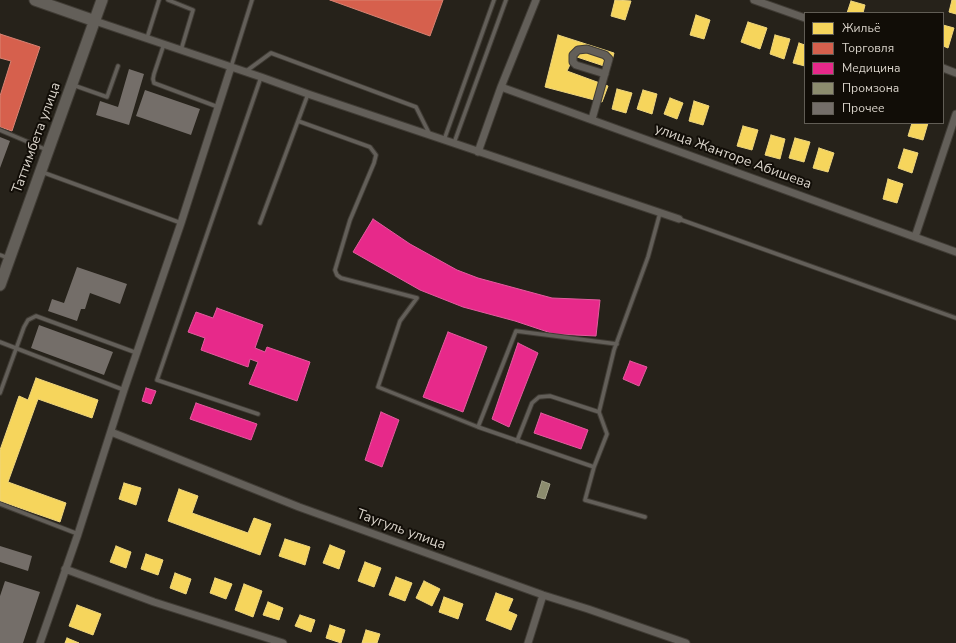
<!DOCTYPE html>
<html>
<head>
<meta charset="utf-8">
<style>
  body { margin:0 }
  #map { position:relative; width:956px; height:643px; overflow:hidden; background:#26221a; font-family:"Nunito Sans",sans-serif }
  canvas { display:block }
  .legend { position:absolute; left:804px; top:12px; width:140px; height:112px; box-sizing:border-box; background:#110d07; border:1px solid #615d55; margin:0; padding:5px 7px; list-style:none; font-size:12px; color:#dad4cb }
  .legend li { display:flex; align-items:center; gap:8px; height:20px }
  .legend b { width:20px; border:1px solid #615d55 }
</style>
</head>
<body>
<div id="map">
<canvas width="956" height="643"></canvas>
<ul class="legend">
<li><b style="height:11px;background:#f6d55c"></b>Жильё</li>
<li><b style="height:11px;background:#d6604d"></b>Торговля</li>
<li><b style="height:11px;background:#e7298a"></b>Медицина</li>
<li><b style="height:11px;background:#8c8c6e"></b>Промзона</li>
<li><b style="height:11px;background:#746e69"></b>Прочее</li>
</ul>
</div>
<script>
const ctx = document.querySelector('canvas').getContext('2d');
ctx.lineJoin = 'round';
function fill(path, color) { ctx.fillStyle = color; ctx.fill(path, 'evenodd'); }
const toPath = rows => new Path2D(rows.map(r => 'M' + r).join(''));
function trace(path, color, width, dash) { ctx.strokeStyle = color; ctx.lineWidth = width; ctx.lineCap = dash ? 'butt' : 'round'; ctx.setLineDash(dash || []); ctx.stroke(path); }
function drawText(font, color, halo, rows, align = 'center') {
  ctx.font = font + ' "Nunito Sans",sans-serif'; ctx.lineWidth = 4; ctx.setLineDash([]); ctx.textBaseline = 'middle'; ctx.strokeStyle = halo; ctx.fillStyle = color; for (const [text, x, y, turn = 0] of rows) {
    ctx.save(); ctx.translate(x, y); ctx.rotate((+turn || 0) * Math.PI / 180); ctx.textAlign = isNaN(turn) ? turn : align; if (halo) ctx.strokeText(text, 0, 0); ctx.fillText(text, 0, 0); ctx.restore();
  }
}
const homes = toPath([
  [615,0,631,1,625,20,611,16,615,0],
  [952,0,956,0,956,14,949,12,952,0],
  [851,1,865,5,863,13,847,13,851,1],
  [696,15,710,20,704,39,690,35,696,15],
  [748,22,767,28,760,49,741,42,748,22],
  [943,25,954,28,948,48,943,46,943,25],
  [558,35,614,53,610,68,574,56,567,71,608,86,602,102,545,87,558,35],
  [775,35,790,39,784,59,770,54,775,35],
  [799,43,805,45,805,66,793,63,799,43],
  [617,89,632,93,626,113,612,109,617,89],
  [643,90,657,94,652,114,637,109,643,90],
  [670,98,683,103,677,119,664,114,670,98],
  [694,101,709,106,703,125,689,121,694,101],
  [912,123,928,123,923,140,908,136,912,123],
  [743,126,758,130,752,150,737,146,743,126],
  [771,135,785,139,780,159,765,155,771,135],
  [795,138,810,142,804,162,789,158,795,138],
  [819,148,834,153,828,172,813,168,819,148],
  [904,149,918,153,912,173,898,168,904,149],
  [888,179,903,184,897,203,883,199,888,179],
  [36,378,98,400,92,418,38,399,8,482,66,503,60,522,0,501,0,450,19,396,28,400,36,378],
  [124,483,141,488,136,505,119,499,124,483],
  [179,489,198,496,192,513,248,533,254,518,271,524,260,555,168,521,179,489],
  [285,539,310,547,305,565,279,556,285,539],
  [330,545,345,551,339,569,323,563,330,545],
  [116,546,131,552,126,568,110,562,116,546],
  [146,554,163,560,158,575,141,569,146,554],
  [365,562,381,568,374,587,358,581,365,562],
  [175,573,191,579,186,594,170,588,175,573],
  [396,577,412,583,405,601,389,595,396,577],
  [215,578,232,584,226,599,210,593,215,578],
  [424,581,440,589,432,606,416,598,424,581],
  [244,584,262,591,253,617,235,610,244,584],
  [496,593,513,599,508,611,517,615,511,630,486,620,496,593],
  [444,597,463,604,458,619,439,612,444,597],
  [268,602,283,608,279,620,263,615,268,602],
  [77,605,101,614,93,635,69,626,77,605],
  [300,615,315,620,311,632,295,626,300,615],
  [330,625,345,630,341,643,326,638,330,625],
  [366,630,380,634,377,643,362,643,366,630],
  [67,638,79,643,65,643,67,638]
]);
fill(homes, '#f6d55c');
trace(homes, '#eed57d', 1);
const shops = toPath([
  [330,0,443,0,430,36,330,0],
  [0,34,40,47,12,131,0,127,0,96,11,61,0,58,0,34]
]);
fill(shops, '#d6604d');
trace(shops, '#d78373', 1);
const health = toPath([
  [373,219,410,244,457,270,478,278,552,298,600,300,596,336,554,334,515,321,463,307,420,290,353,252,373,219],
  [217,308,263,325,255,348,265,352,267,347,310,362,297,401,249,384,258,362,250,359,248,367,201,350,205,338,188,332,196,312,213,318,217,308],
  [448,332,487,347,463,412,423,397,448,332],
  [518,343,538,353,509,427,492,419,518,343],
  [630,361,647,367,639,386,623,379,630,361],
  [146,388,156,391,151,404,142,401,146,388],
  [196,403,257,424,251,440,190,419,196,403],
  [381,412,399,420,382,467,365,460,381,412],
  [541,413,588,430,581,449,534,433,541,413]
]);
fill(health, '#e7298a');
trace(health, '#e35c9e', 1);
const industry = toPath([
  [542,481,550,484,545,499,537,497,542,481]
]);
fill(industry, '#8c8c6e');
trace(industry, '#a3a28a', 1);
fill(toPath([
  [129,69,144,74,129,125,96,115,100,101,118,107],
  [145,90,200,109,191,135,136,116],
  [0,137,10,141,0,168],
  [77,267,127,284,120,304,90,293,85,309,81,309,77,321,48,311,52,299,64,303],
  [39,325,113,352,104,375,31,348],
  [0,546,32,556,28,571,0,562],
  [5,581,40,592,23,643,0,643,0,596]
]), '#746e69');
const lane = toPath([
  [168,0,193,10,181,50],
  [147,38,159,0],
  [164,44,154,74,153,79,154,83,218,107],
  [231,67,252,0],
  [245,72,271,53,416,107,430,135],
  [73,85,107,97,118,66],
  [298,121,370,147,376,155,374,163,350,220,335,270,337,275,341,278,417,298,400,321,378,387,478,427,594,467],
  [0,130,47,150],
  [444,140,494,0],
  [454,143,506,0],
  [42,172,181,223],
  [679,219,956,318],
  [260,223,308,94],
  [0,255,8,258],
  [0,342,124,390],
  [0,393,24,327,28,320,36,316,137,353],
  [258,414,157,380,261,77],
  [478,427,516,331,617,344],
  [517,441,532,403,539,397,550,396,599,412],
  [0,504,78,534],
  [645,517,585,500,594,467,607,434,599,412,614,350,648,257,660,213]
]);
const street = toPath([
  [754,0,805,18],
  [95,21,261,77,308,94,679,219],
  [943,68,956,73],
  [501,87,956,252],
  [592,119,609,59,605,55,587,49,578,50,573,55,573,62,576,65,605,74],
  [478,152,501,87,536,0],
  [915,237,956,114],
  [111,432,299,507,543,595,588,609,686,643],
  [65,569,154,602,283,643],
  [40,643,78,534,124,390,181,223,231,67],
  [528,643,543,595]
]);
const secondary = toPath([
  [35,0,95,21],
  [0,285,102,0]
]);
trace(lane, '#403c35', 5.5);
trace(street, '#403c35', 9);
trace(secondary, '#403c35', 13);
trace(lane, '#635f59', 3.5);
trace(street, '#635f59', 7);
trace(secondary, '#635f59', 11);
drawText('14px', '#dad4cb', '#110d07', [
  ["Таттимбета улица",37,138,-70],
  ["улица Жанторе Абишева",733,157,20],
  ["Таугуль улица",401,530,20]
]);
</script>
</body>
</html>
